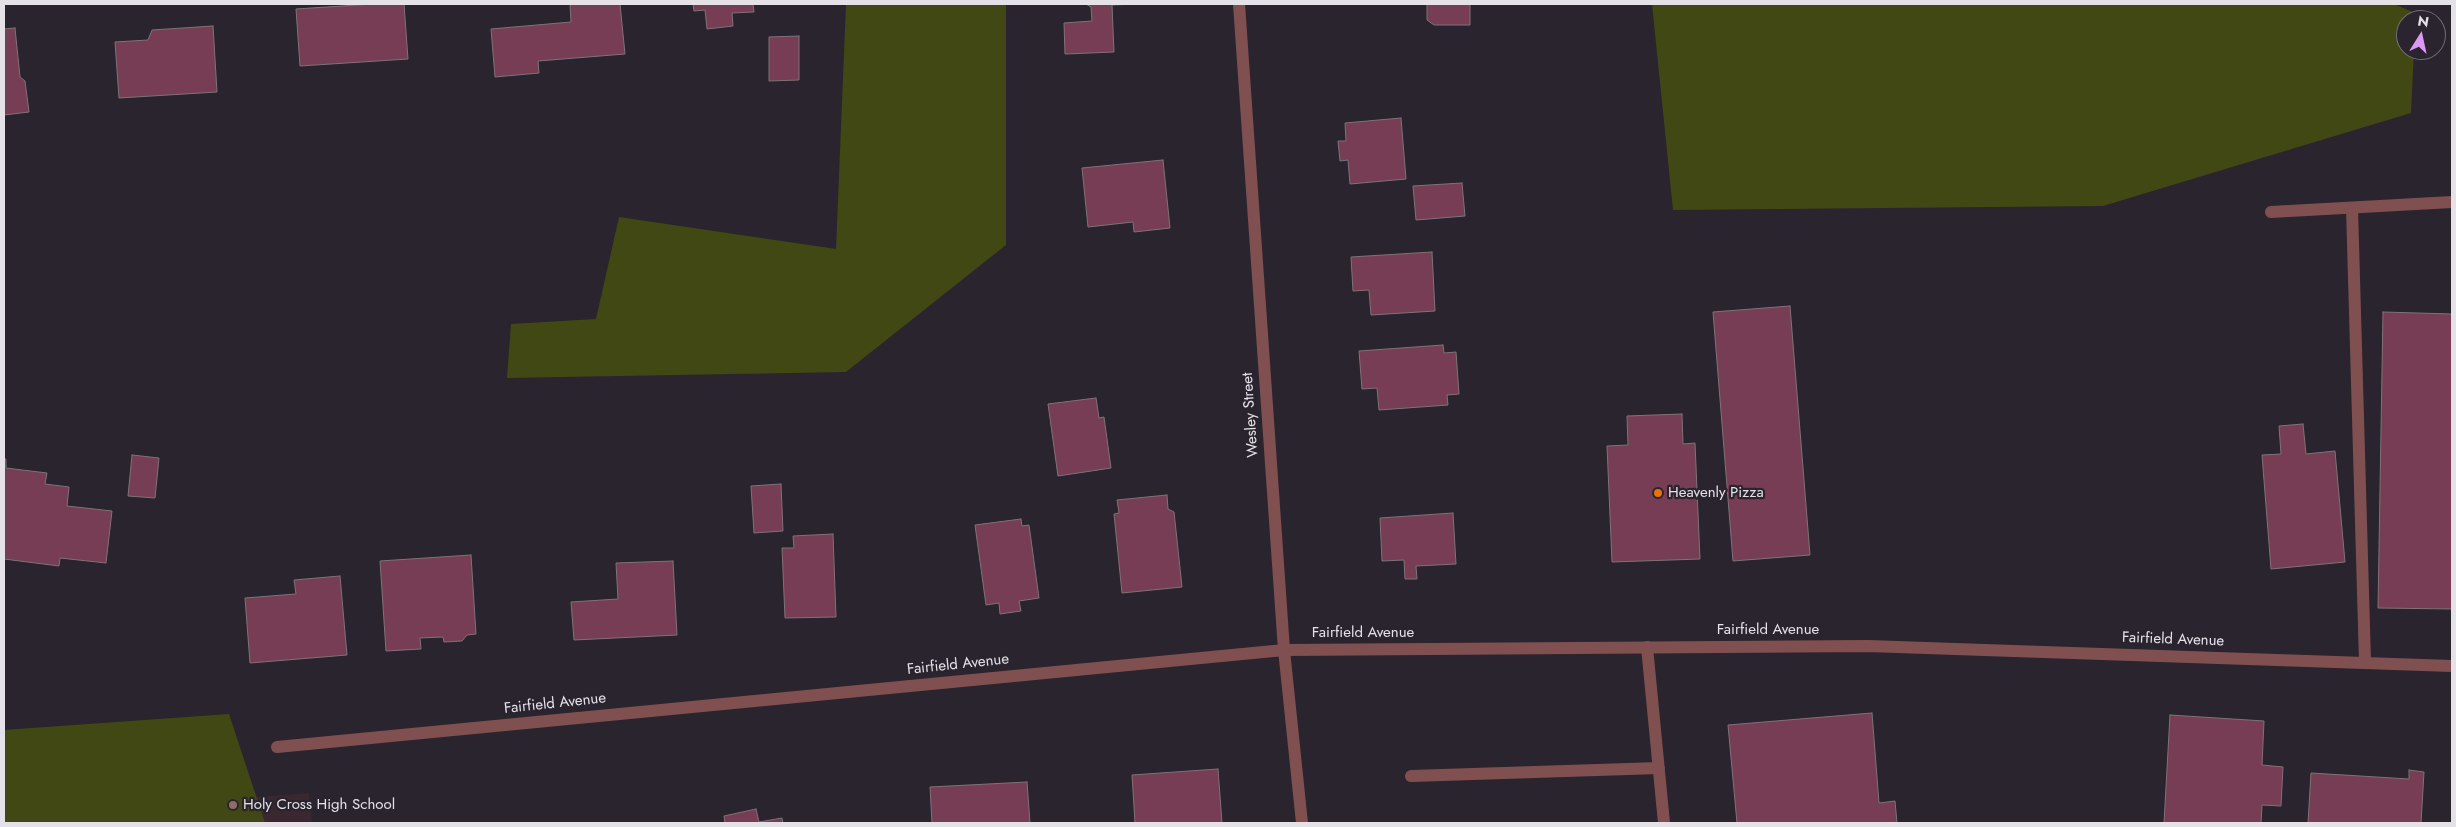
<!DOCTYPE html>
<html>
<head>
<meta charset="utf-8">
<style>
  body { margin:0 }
  #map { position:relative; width:2456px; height:827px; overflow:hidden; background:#29242d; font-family:Jost,sans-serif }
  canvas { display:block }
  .frame { position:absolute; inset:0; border:5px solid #e4e1e7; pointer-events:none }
  .north { position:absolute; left:2396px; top:10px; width:50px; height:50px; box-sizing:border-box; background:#29242d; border:1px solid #747077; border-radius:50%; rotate:10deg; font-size:14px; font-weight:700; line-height:20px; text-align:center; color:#e4e1e7 }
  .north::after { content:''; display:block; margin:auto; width:18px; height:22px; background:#db99f6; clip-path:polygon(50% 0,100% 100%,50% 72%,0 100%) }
</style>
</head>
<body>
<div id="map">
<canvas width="2456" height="827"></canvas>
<div class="frame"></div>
<div class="north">N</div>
</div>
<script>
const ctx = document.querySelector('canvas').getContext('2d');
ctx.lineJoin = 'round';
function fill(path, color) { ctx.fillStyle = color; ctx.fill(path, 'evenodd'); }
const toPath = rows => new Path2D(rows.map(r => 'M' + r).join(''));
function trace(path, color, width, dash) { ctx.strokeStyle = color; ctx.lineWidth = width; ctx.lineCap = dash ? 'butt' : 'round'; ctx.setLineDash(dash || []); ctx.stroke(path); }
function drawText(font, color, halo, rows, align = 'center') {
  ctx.font = font + ' Jost,sans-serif'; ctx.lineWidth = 4.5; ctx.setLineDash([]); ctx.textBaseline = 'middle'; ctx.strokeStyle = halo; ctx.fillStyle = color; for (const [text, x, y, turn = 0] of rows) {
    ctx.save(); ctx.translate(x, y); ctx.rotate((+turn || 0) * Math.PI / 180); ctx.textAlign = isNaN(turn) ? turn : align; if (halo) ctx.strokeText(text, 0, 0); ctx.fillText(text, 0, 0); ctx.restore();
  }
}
fill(toPath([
  [309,793,312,823,4,823,4,817]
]), '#3a2831');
fill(toPath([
  [846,4,1006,4,1006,245,846,372,507,378,511,324,596,319,619,217,836,249],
  [1652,4,2394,4,2417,14,2416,20,2406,20,2406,50,2414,50,2411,113,2103,206,1673,210],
  [229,714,265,823,4,823,4,730]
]), '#414814');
const building = toPath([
  [373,4,404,4,408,59,300,66,296,9,373,4],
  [570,4,620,4,625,54,538,61,539,73,495,77,491,29,571,22,570,4],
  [693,4,753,4,754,12,732,13,733,26,707,29,705,10,694,11,693,4],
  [1086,4,1135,4,1112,5,1114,52,1065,54,1064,23,1092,21,1091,7,1086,4],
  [1427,4,1470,4,1470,25,1434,25,1427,20,1427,4],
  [213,26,217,92,119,98,115,42,148,40,152,30,213,26],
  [15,28,20,77,25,81,29,112,4,115,4,29,15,28],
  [799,36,799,80,769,81,769,37,799,36],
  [1401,118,1406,179,1350,184,1348,160,1340,161,1338,141,1346,141,1345,123,1401,118],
  [1163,160,1170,228,1134,232,1133,222,1088,227,1082,168,1163,160],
  [1462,183,1465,216,1416,220,1413,186,1462,183],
  [1432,252,1435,311,1371,315,1369,290,1353,291,1351,257,1432,252],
  [1790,306,1810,555,1733,561,1713,312,1790,306],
  [2383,312,2452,314,2452,609,2378,608,2383,312],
  [1443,345,1444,353,1456,352,1459,394,1447,395,1448,405,1379,410,1377,388,1362,389,1359,351,1443,345],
  [1096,398,1099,418,1104,417,1111,468,1058,476,1048,404,1096,398],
  [1682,414,1683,444,1695,443,1700,559,1612,562,1607,446,1628,445,1627,416,1682,414],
  [2303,424,2306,454,2335,451,2345,562,2271,569,2262,455,2281,454,2279,426,2303,424],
  [132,455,159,458,155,498,128,496,132,455],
  [4,459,6,459,6,468,47,473,45,484,69,487,67,506,112,511,106,563,60,558,59,566,4,559,4,459],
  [781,484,783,531,754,533,751,486,781,484],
  [1167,495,1168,509,1174,512,1182,587,1122,593,1114,514,1119,513,1117,500,1167,495],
  [1453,513,1456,564,1416,566,1417,579,1405,579,1404,560,1382,561,1380,518,1453,513],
  [1021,519,1022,526,1029,525,1039,598,1019,601,1021,611,1000,614,999,603,986,605,975,525,1021,519],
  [833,534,836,617,785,618,782,548,794,548,793,536,833,534],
  [471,555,476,634,467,635,462,641,444,642,443,637,420,638,421,649,386,651,380,561,471,555],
  [673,561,677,635,574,640,571,602,618,599,616,563,673,561],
  [340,576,347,655,250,663,245,598,296,594,294,580,340,576],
  [1872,713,1879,803,1895,801,1897,823,1737,823,1728,725,1872,713],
  [2170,715,2264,721,2262,765,2283,767,2281,806,2262,805,2261,823,2164,823,2170,715],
  [1218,769,1222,823,1135,823,1132,775,1218,769],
  [2409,770,2424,772,2421,823,2308,823,2311,773,2409,779,2409,770],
  [1027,782,1030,823,932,823,930,787,1027,782],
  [756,809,759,822,782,818,783,823,725,823,724,816,756,809]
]);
fill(building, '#763d55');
trace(building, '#807377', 1);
trace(toPath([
  [2352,208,2365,662],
  [2271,212,2452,202],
  [1647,647,1664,823],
  [1411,776,1659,768]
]), '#805050', 12);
trace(toPath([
  [1239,4,1284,650,1302,823],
  [277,747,1284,650,1868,646,2452,666]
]), '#805050', 12);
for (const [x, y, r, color] of [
  [1658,493,5,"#e8710a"],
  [233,805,5,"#8d6e63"]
]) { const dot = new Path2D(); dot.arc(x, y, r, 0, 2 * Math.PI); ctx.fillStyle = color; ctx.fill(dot); trace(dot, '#29242d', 2); }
drawText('15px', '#e4e1e7', '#29242d', [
  ["Wesley Street",1251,415,-94],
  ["Fairfield Avenue",1768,630],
  ["Fairfield Avenue",1363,633],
  ["Fairfield Avenue",2173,640,2],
  ["Fairfield Avenue",958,665,-6],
  ["Fairfield Avenue",555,704,-6]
]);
drawText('15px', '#e4e1e7', '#29242d', [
  ["Heavenly Pizza",1668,493],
  ["Holy Cross High School",243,805]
], 'left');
</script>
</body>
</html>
